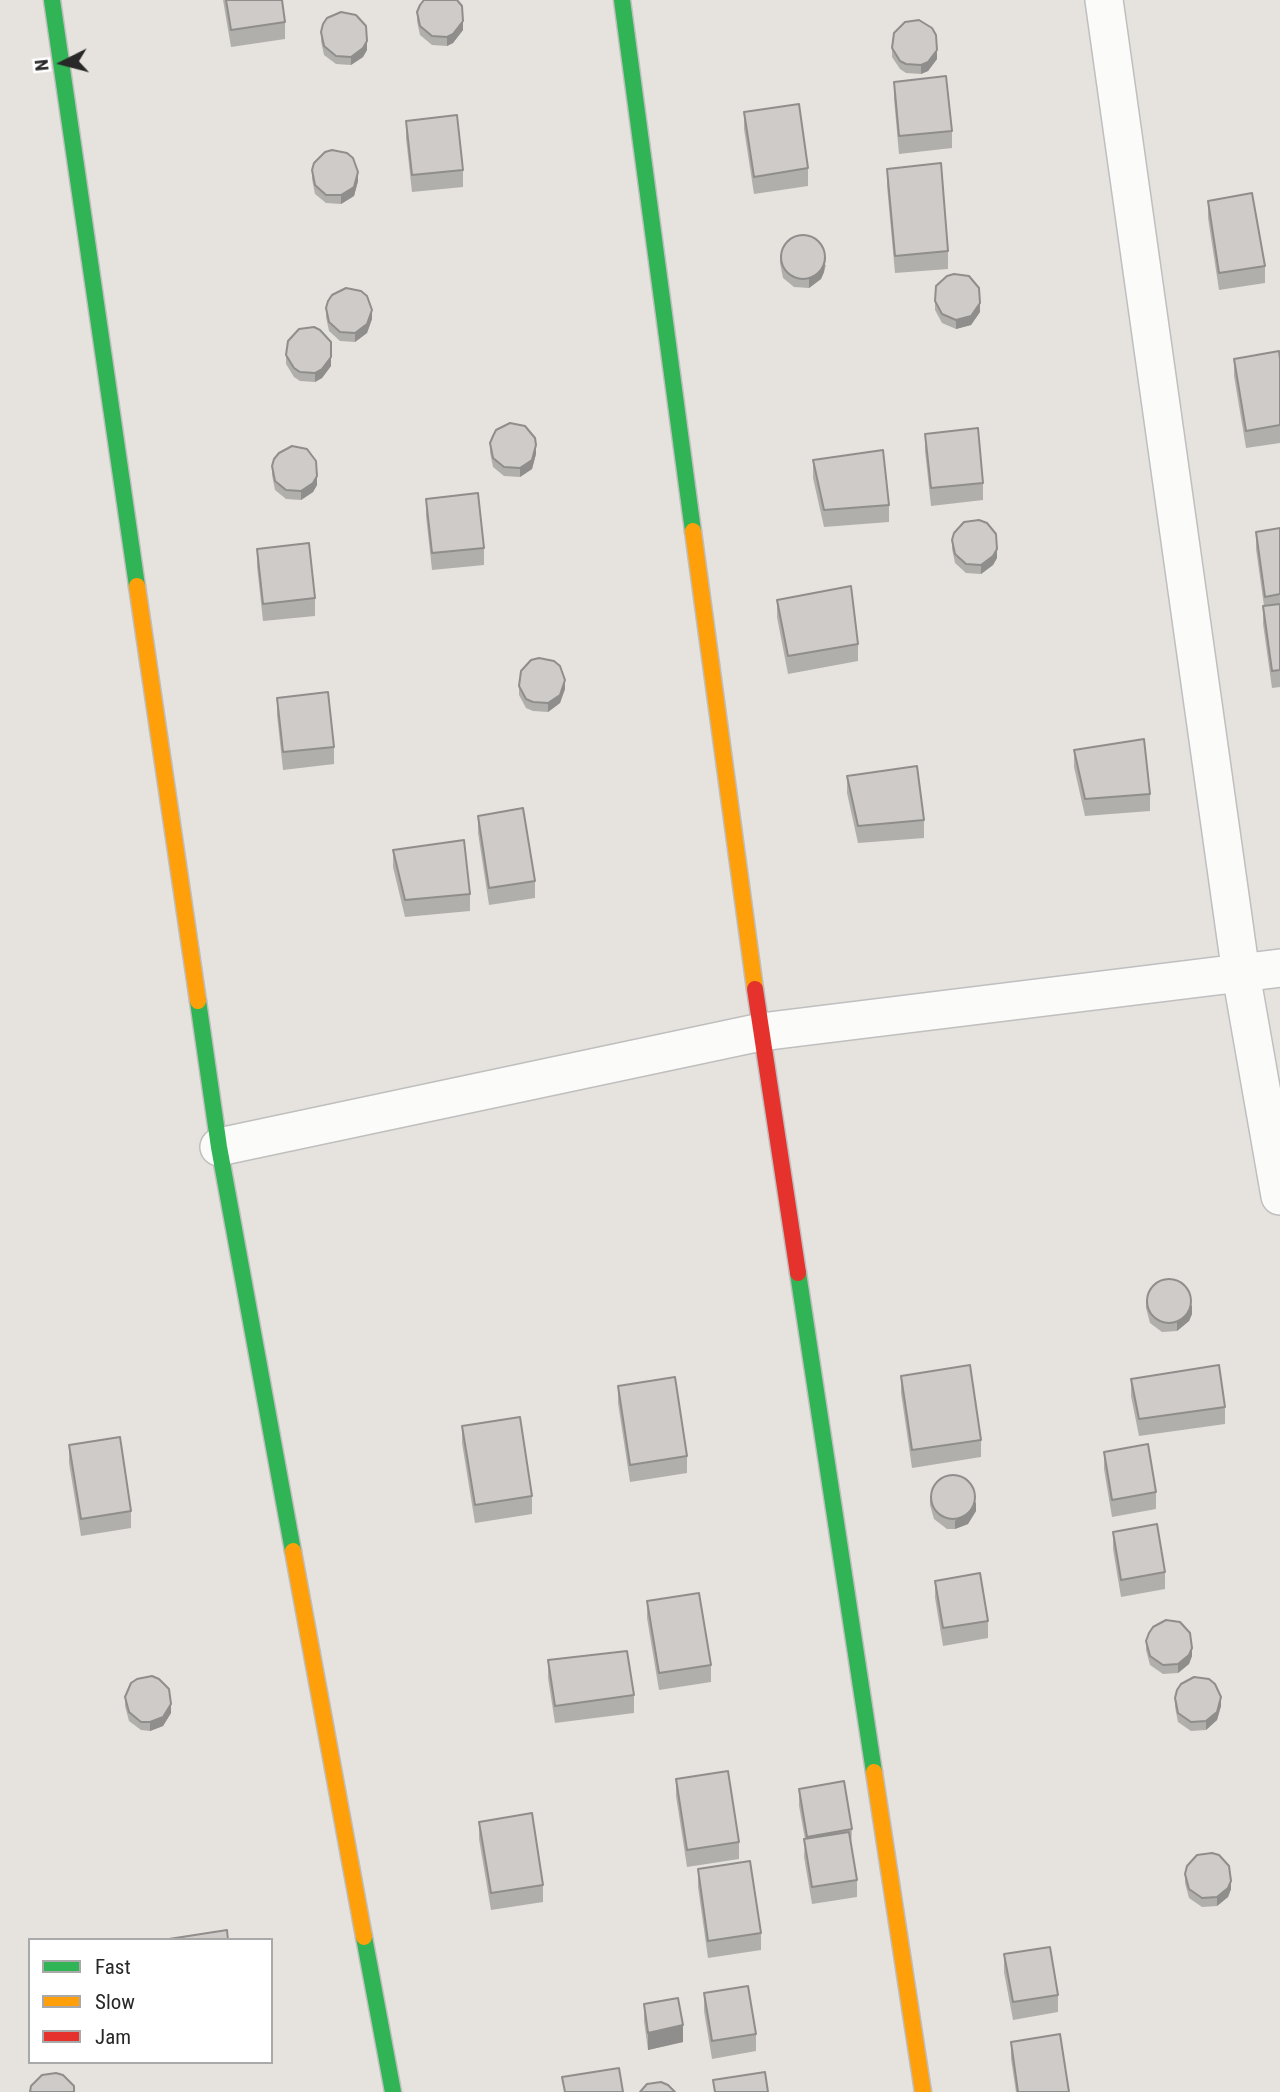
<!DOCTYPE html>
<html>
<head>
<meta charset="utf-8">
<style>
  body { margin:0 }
  #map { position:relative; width:1280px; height:2092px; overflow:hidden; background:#e6e3de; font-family:"Roboto Condensed",sans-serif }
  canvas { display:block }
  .legend { position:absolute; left:28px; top:1938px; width:245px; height:126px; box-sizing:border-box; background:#fff; border:2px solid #a9a9a9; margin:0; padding:9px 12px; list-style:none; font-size:21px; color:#282828 }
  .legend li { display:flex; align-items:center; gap:14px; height:35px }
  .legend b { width:35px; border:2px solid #a9a9a9 }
  .north { position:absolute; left:28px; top:28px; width:70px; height:70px; -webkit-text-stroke:5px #fff; paint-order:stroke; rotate:264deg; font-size:19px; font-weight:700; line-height:28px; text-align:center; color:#282828 }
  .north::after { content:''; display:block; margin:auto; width:24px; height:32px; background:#282828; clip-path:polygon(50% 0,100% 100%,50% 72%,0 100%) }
</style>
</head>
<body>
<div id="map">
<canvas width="1280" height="2092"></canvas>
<ul class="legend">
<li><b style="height:9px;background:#30b455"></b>Fast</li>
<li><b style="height:9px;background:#ff9f0a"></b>Slow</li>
<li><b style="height:9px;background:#e5322d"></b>Jam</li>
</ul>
<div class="north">N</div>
</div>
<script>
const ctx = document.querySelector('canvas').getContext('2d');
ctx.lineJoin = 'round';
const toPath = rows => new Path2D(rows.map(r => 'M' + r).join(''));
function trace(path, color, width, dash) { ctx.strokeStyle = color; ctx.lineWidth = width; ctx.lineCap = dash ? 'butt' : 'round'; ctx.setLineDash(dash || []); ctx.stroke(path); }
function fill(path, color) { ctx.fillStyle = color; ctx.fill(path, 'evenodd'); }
const street = toPath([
  [1104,0,1241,974,1280,1196],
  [219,1147,761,1032,1280,968]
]);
const fast = toPath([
  [52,0,137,586],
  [622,0,693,531],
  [198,1001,219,1147,293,1551],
  [798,1273,874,1772],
  [364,1937,393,2092]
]);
const slow = toPath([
  [693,531,755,989],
  [137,586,198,1001],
  [293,1551,364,1937],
  [874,1772,923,2092]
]);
const jam = toPath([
  [755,989,798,1273]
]);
trace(street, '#c0bfbf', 40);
trace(fast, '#c0bfbf', 19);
trace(slow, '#c0bfbf', 19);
trace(jam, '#c0bfbf', 19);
trace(street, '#fbfbfa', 37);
trace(fast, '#30b455', 16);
trace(slow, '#ff9f0a', 16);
trace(jam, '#e5322d', 16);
fill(toPath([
  [223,0,282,0,285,22,285,39,231,47],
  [417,12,463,30,453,43,447,46,432,45,420,35,417,21],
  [321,32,367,50,363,57,351,65,336,64,324,55,321,41],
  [892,48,937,59,928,71,921,74,906,73,900,69,892,57],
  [894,82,952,131,952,148,899,154,894,99],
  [744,112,808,168,808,186,754,194,744,129],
  [406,121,463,170,463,187,412,192,406,138],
  [887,169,948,251,948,269,895,273,887,186],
  [312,170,358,181,354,196,341,204,326,203,315,194,312,179],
  [1208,201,1265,266,1265,283,1219,290,1208,218],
  [780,254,826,265,824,272,821,279,809,288,794,287,783,278,780,263],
  [935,301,980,312,971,325,956,329,942,323,935,310],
  [326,308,372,319,367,333,355,342,340,341,329,331,326,317],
  [286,355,331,366,322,378,315,382,300,381,294,377,286,364],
  [1234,359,1280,359,1280,443,1246,448,1234,376],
  [925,434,983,483,983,500,931,506,925,451],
  [490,443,536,454,532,469,520,477,504,476,493,467,490,452],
  [813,460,889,505,889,522,824,527,813,478],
  [272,466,317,485,313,492,301,500,286,499,275,490,272,475],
  [426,499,484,548,484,565,432,570,426,516],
  [1280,528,1280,687,1272,688,1263,624,1263,606,1264,606,1256,549,1256,532],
  [952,540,997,558,993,565,981,574,966,573,955,563,952,549],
  [257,549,315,598,315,616,263,621,257,566],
  [777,600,858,644,858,661,788,674,777,617],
  [519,686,565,689,560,703,548,712,533,711,526,708,519,695],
  [277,698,334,747,334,764,283,770,277,715],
  [1074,750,1150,794,1150,811,1085,816,1074,767],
  [847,776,924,820,924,838,858,843,847,793],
  [478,816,535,881,535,898,489,905,478,833],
  [393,850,470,894,470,911,405,917,393,867],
  [1146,1299,1192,1314,1189,1321,1177,1331,1162,1332,1150,1323,1146,1308],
  [901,1376,981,1440,981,1457,912,1468,901,1393],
  [1131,1379,1225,1407,1225,1424,1139,1436,1131,1396],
  [618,1386,687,1456,687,1473,630,1482,618,1403],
  [462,1426,532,1496,532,1514,475,1523,462,1443],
  [69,1445,131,1511,131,1528,81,1536,69,1463],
  [1104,1452,1156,1492,1156,1509,1112,1517,1104,1469],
  [930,1496,976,1511,968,1524,955,1529,947,1529,934,1519,930,1505],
  [1113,1532,1165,1572,1165,1589,1121,1597,1113,1549],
  [935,1581,988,1621,988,1638,943,1646,935,1598],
  [647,1601,711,1665,711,1682,659,1690,647,1618],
  [1146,1641,1192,1656,1189,1664,1178,1673,1163,1674,1150,1665,1146,1650],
  [548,1660,634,1695,634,1713,555,1723,548,1678],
  [125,1697,171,1713,163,1726,150,1731,141,1730,129,1721,125,1706],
  [1175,1698,1221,1706,1217,1720,1206,1730,1191,1731,1178,1722,1175,1707],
  [676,1779,739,1842,739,1859,687,1867,676,1796],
  [799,1789,852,1829,851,1847,857,1880,857,1897,812,1904,804,1857,805,1839,799,1806],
  [479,1822,543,1885,543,1902,491,1910,479,1839],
  [698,1869,761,1933,761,1950,708,1958,698,1887],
  [1185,1874,1231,1889,1228,1897,1217,1906,1202,1907,1189,1898,1185,1883],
  [1004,1954,1058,1995,1058,2012,1013,2020,1004,1972],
  [704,1993,756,2034,756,2051,712,2059,704,2011],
  [644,2004,683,2042,648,2050,644,2021],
  [1011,2042,1069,2092,1016,2092,1011,2059]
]), '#b1afac');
fill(toPath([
  [463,21,463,30,453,43,447,46,447,37],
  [367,41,367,50,363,57,351,65,351,57],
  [937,50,937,59,928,71,921,74,921,65],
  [358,172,358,181,354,196,341,204,341,195],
  [826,256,824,272,821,279,809,288,809,279],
  [980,303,980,312,971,325,956,329,956,320],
  [372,310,372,319,367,333,355,342,355,333],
  [331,357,331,366,322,378,315,382,315,373],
  [536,445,536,454,532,469,520,477,520,468],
  [317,476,317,485,313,492,301,500,301,491],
  [997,549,997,558,993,565,981,574,981,565],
  [565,680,565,689,560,703,548,712,548,703],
  [1192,1305,1192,1314,1189,1321,1177,1331,1177,1322],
  [976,1502,976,1511,968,1524,955,1529,955,1521],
  [1192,1648,1192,1656,1189,1664,1178,1673,1178,1664],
  [1221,1697,1221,1706,1217,1720,1206,1730,1206,1721],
  [171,1704,171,1713,163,1726,150,1731,150,1722],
  [1231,1881,1231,1889,1228,1897,1217,1906,1217,1897],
  [683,2025,683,2042,648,2050,648,2033]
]), '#908e8c');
const building = toPath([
  [226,0,282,0,285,22,231,30,226,0],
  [424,0,457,0,462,6,463,21,453,34,447,37,432,36,420,26,417,12,420,5,424,0],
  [341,12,356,15,366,26,367,41,363,48,351,57,336,56,324,46,321,32,323,24,327,18,341,12],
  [919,20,932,28,936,35,937,50,928,62,921,65,906,64,900,61,892,48,894,33,905,22,919,20],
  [946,76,952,131,899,136,894,82,946,76],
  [799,104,808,168,754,177,744,112,799,104],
  [457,115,463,170,412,175,406,121,457,115],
  [332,150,347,153,353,158,358,172,354,187,341,195,326,195,315,185,312,170,314,163,325,152,332,150],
  [941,163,948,251,895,256,887,169,941,163],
  [1252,193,1265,266,1219,273,1208,201,1252,193],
  '781 257a22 22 0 1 1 44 0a22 22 0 1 1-44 0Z',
  [954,274,969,276,979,288,980,303,971,316,956,320,942,314,935,301,936,286,947,276,954,274],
  [346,288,361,291,367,296,372,310,367,324,355,333,340,332,329,322,326,308,328,301,332,295,346,288],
  [314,327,320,330,331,342,331,357,322,369,315,373,300,372,294,368,286,355,288,341,299,329,314,327],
  [1279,351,1280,359,1280,425,1246,431,1234,359,1279,351],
  [510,423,525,426,535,438,536,445,532,460,520,468,504,467,493,458,490,443,493,436,496,430,510,423],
  [978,428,983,483,931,488,925,434,978,428],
  [292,446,307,449,316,461,317,476,313,483,301,491,286,490,275,481,272,466,274,459,279,453,292,446],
  [883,450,889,505,824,510,813,460,883,450],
  [478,493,484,548,432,553,426,499,478,493],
  [979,520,987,523,996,534,997,549,993,556,981,565,966,564,955,554,952,540,954,533,964,522,979,520],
  [1280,528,1280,594,1265,597,1256,532,1280,528],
  [309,543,315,598,263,604,257,549,309,543],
  [851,586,858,644,788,656,777,600,851,586],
  [1280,604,1280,670,1272,671,1263,606,1280,604],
  [539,658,554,661,560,666,565,680,560,695,548,703,533,702,526,699,519,686,521,671,531,660,539,658],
  [328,692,334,747,283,752,277,698,328,692],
  [1144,739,1150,794,1085,799,1074,750,1144,739],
  [917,766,924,820,858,826,847,776,917,766],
  [523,808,535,881,489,888,478,816,523,808],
  [464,840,470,894,405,900,393,850,464,840],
  '1147 1301a22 22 0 1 1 44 0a22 22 0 1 1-44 0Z',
  [970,1365,981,1440,912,1450,901,1376,970,1365],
  [1219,1365,1225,1407,1139,1419,1131,1379,1219,1365],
  [675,1377,687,1456,630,1465,618,1386,675,1377],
  [520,1417,532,1496,475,1505,462,1426,520,1417],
  [120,1437,131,1511,81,1519,69,1445,120,1437],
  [1148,1444,1156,1492,1112,1500,1104,1452,1148,1444],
  '931 1497a22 22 0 1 1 44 0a22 22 0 1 1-44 0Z',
  [1157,1524,1165,1572,1121,1580,1113,1532,1157,1524],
  [980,1573,988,1621,943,1628,935,1581,980,1573],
  [699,1593,711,1665,659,1673,647,1601,699,1593],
  [1166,1620,1180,1622,1190,1633,1192,1648,1189,1655,1178,1664,1163,1665,1150,1656,1146,1641,1149,1633,1153,1627,1166,1620],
  [627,1651,634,1695,555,1706,548,1660,627,1651],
  [152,1676,159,1679,169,1689,171,1704,163,1717,150,1722,141,1722,129,1712,125,1697,131,1683,137,1679,152,1676],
  [1194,1677,1209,1679,1215,1684,1221,1697,1217,1712,1206,1721,1191,1722,1178,1713,1175,1698,1177,1690,1181,1684,1194,1677],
  [728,1771,739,1842,687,1850,676,1779,728,1771],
  [844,1781,852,1829,807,1837,799,1789,844,1781],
  [532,1813,543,1885,491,1893,479,1822,532,1813],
  [849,1832,857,1880,812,1887,804,1839,849,1832],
  [1212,1853,1219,1855,1229,1866,1231,1881,1228,1888,1217,1897,1202,1898,1189,1889,1185,1874,1187,1866,1197,1855,1212,1853],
  [750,1861,761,1933,708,1941,698,1869,750,1861],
  [227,1930,228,1940,170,1940,169,1939,227,1930],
  [1050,1947,1058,1995,1013,2002,1004,1954,1050,1947],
  [748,1986,756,2034,712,2041,704,1993,748,1986],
  [678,1998,683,2025,648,2033,644,2004,678,1998],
  [1060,2034,1069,2092,1018,2092,1011,2042,1060,2034],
  [619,2068,623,2092,565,2092,562,2077,619,2068],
  [765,2072,768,2092,715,2092,713,2080,765,2072],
  [56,2073,63,2075,74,2086,74,2092,30,2092,31,2086,42,2075,56,2073],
  [661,2082,668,2085,675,2092,640,2092,647,2084,661,2082]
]);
fill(building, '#cecbc8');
trace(building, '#908e8c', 2);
</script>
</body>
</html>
